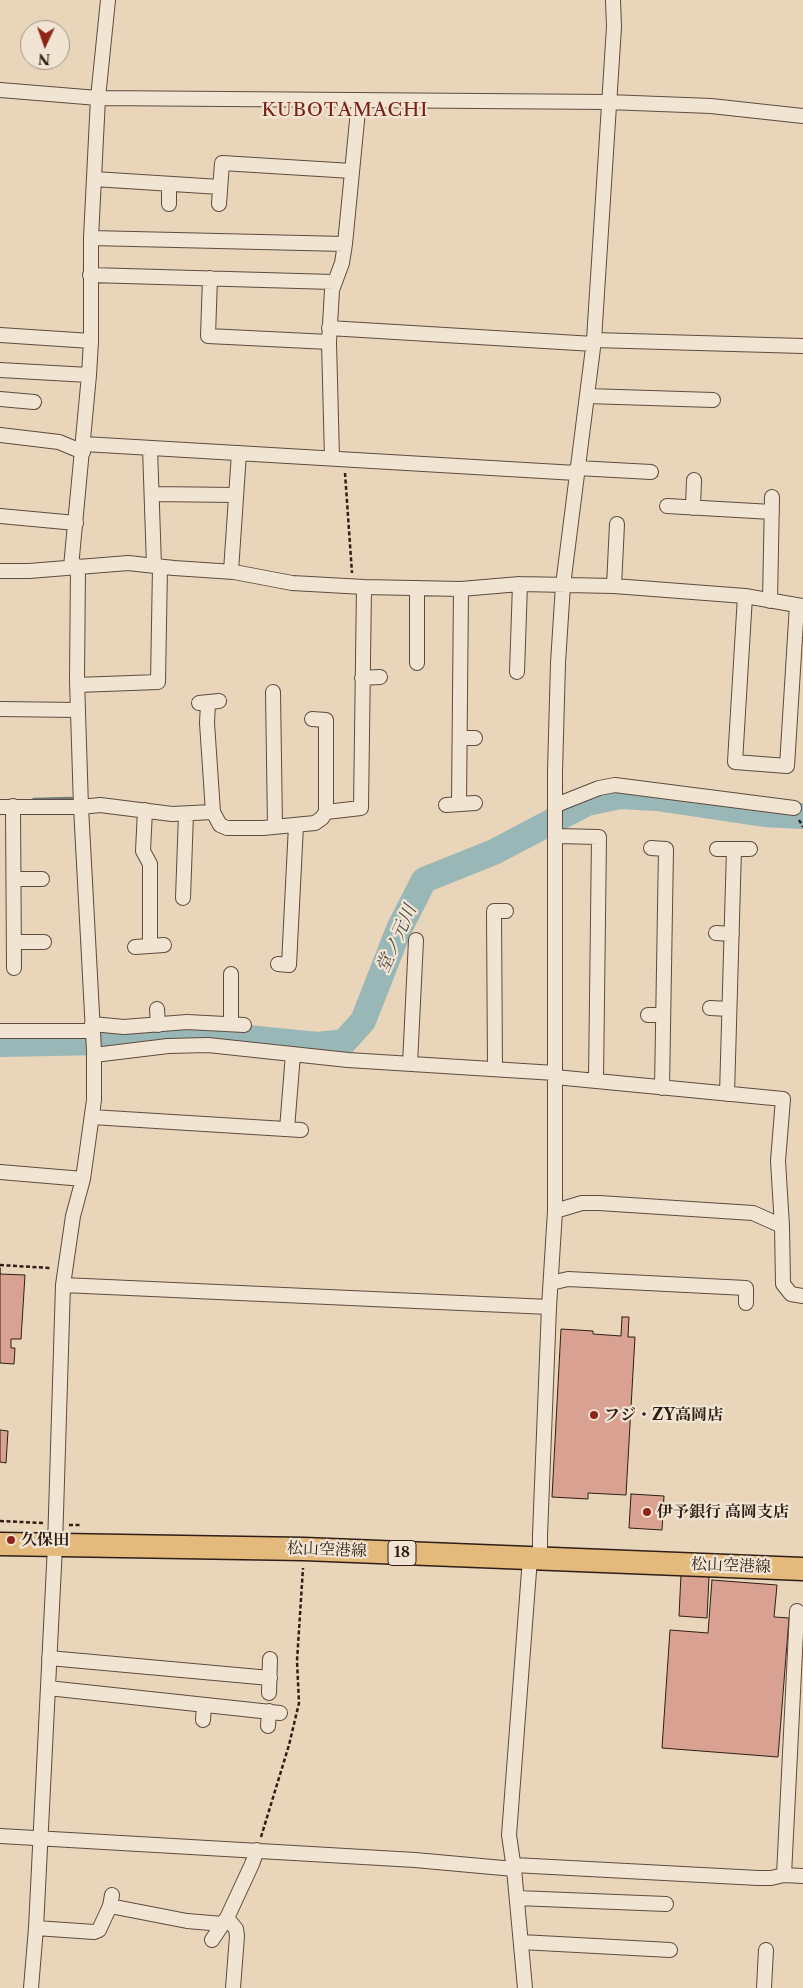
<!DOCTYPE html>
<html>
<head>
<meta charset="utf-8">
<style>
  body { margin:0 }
  #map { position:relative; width:803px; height:1988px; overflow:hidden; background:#e9d5b9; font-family:"Libre Caslon Text",serif }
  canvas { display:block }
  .north { position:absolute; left:20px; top:20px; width:50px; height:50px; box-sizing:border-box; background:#f1e4d2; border:1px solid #a39587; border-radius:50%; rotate:183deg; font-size:14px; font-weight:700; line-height:20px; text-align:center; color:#2e1e17 }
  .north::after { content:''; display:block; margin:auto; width:18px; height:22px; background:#8f2418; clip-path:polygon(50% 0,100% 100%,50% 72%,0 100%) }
</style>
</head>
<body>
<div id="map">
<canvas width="803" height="1988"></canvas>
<div class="north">N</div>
</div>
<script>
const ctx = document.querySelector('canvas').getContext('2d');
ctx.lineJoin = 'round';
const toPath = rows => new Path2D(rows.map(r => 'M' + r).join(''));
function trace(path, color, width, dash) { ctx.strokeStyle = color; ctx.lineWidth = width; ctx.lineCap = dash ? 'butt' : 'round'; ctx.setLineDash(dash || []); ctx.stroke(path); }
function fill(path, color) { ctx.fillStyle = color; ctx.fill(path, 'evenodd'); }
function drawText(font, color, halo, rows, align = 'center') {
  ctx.font = font + ' "Libre Caslon Text","Noto Serif JP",serif'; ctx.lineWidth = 4.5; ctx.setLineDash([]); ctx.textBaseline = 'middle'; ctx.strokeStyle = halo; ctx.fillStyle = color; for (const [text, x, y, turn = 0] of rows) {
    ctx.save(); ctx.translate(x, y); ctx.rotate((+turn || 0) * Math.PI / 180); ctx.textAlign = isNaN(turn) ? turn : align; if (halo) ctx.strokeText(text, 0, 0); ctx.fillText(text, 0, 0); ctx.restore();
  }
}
trace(toPath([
  [34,800,71,799]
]), '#6e7a77', 4.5);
trace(toPath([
  [0,1044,105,1042,207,1034,318,1045,344,1042,363,1021,399,929,424,880,494,852,587,803,620,796,657,798,764,814,803,816]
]), '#99b7b7', 26);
const building = toPath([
  [0,1268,0,1274,25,1275,21,1339,11,1339,11,1348,15,1348,14,1364,0,1363,0,1268],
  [622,1317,629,1317,628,1337,635,1337,626,1495,588,1493,588,1499,552,1497,561,1329,593,1331,593,1334,621,1336,622,1317],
  [0,1430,8,1431,6,1463,0,1462,0,1430],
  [631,1494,664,1496,662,1530,629,1528,631,1494],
  [681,1574,709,1576,707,1618,679,1616,681,1574],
  [712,1580,777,1585,774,1617,789,1618,778,1757,662,1748,670,1630,708,1633,712,1580]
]);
fill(building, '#d9a191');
trace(building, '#2e1e17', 1);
const street = toPath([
  [0,90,98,98,608,102,711,106,803,116],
  [94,179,220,187],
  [169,204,169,184],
  [219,204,222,163,352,171],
  [91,238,345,244],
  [90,275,333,282],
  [210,278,208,336,329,342],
  [329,328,594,344],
  [0,335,91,341],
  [594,340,803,346],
  [0,370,89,375],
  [587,396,713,400],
  [0,399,34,402],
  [0,435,59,442,83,452],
  [84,444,576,473],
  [150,448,154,566],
  [332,458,329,342,332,290,342,263,345,244,359,100],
  [577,468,651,472],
  [152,494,236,495],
  [667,506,772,512],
  [693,508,694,480],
  [0,516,76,523],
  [71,567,89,375,91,341,91,238,98,98,108,0],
  [0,571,29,571,128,563,174,568,234,572,292,583,364,587,461,589,520,584,614,586,745,596,803,606],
  [231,571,239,453],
  [614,586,617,524],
  [417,588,417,663],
  [745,596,735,762,787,766,797,605],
  [770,601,772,497],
  [517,672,520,584],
  [362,678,380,677],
  [77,685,158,682,160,567],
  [273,692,275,827],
  [199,703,219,701],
  [208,703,207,723,213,812],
  [0,709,78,710],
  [460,738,475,738],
  [459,804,461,589],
  [446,805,475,803],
  [556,805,599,788,615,785,794,808],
  [13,806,14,968],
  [0,807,81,807,100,805,172,814,213,812,220,825,227,828,263,828,315,823,322,818,326,812,326,720,312,719],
  [145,810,143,851,150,864,150,946],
  [326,812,361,808,364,587],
  [556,836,599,837,596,1080],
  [651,848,666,849,662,1088],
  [717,849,750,849],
  [14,879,42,879],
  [183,898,186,814],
  [716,933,732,934],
  [14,942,44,942],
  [135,947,164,945],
  [278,964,289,965,296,825],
  [710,1008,729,1009],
  [157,1009,158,1025],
  [648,1015,663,1015],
  [92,1024,124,1027,187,1022,244,1025],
  [231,1024,231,974],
  [0,1031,93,1031],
  [94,1055,168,1046,208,1045,348,1060,555,1073],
  [410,1064,416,940],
  [495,1069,494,911,506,911],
  [555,1077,783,1099,778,1161,782,1226],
  [727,1094,734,849],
  [92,1117,301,1130],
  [287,1129,293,1054],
  [0,1172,83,1179],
  [555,1211,582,1203,599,1203,753,1213,782,1226,783,1284,791,1294,803,1296],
  [551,1283,568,1279,746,1288,746,1303],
  [63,1285,549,1307],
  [540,1559,540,1535,549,1307,555,1211,555,772,558,663,563,585,594,340,614,27,613,0],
  [49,1658,270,1678],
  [48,1688,280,1713],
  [269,1693,270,1659],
  [203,1720,204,1705],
  [268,1726,269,1711],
  [0,1836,415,1860,514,1869],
  [514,1865,758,1878,771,1878,784,1875,803,1876],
  [784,1875,797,1611],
  [517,1898,666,1904],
  [110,1906,187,1921,223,1924],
  [36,1928,94,1932,99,1930,110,1906,112,1895],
  [212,1940,226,1919],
  [521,1942,670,1950],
  [31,1988,36,1928,55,1546,63,1285,73,1216,83,1179,94,1100,94,1051,81,807,77,680,78,566],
  [233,1988,237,1936,236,1929,227,1918,252,1864,257,1850],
  [525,1988,514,1869,509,1835,530,1558],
  [764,1988,766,1950]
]);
const primary = toPath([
  [0,1544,304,1549,803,1569]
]);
trace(street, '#5d4c40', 16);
trace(primary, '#2e1e17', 25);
trace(toPath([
  [345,473,352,573],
  [799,820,803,827],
  [0,1265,51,1268],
  [0,1521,43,1523],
  [69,1525,81,1525],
  [261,1837,289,1745,299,1703,297,1661,303,1568]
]), '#2e1e17', 2.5, [4, 2.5]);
trace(street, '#f1e4d2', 14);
trace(primary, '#e4ba7c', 22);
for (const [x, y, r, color] of [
  [594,1415,5,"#8f2418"],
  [647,1512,5,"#8f2418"],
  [11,1540,5,"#8f2418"]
]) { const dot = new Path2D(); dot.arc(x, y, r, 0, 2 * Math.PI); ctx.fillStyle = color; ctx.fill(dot); trace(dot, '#f1e4d2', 2); }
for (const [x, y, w] of [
  [402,1553,28]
]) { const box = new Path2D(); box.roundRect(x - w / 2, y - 12.5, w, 25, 4); ctx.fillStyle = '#f1e4d2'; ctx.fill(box); trace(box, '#2e1e17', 1); }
drawText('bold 15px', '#2e1e17', null, [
  ["18",402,1553]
]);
drawText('bold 16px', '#2e1e17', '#f1e4d2', [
  ["フジ・ZY高岡店",604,1415],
  ["伊予銀行 高岡支店",657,1512],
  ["久保田",21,1540]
], 'left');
drawText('16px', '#2e1e17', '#f1e4d2', [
  ["松山空港線",327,1550,2],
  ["松山空港線",731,1566,2]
]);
drawText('italic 18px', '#4e4c47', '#f1e4d2', [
  ["堂ノ元川",397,939,-66]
]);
ctx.letterSpacing = '1px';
drawText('19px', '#7a1f14', '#f1e4d2', [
  ["KUBOTAMACHI",345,111]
]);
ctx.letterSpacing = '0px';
</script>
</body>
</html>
